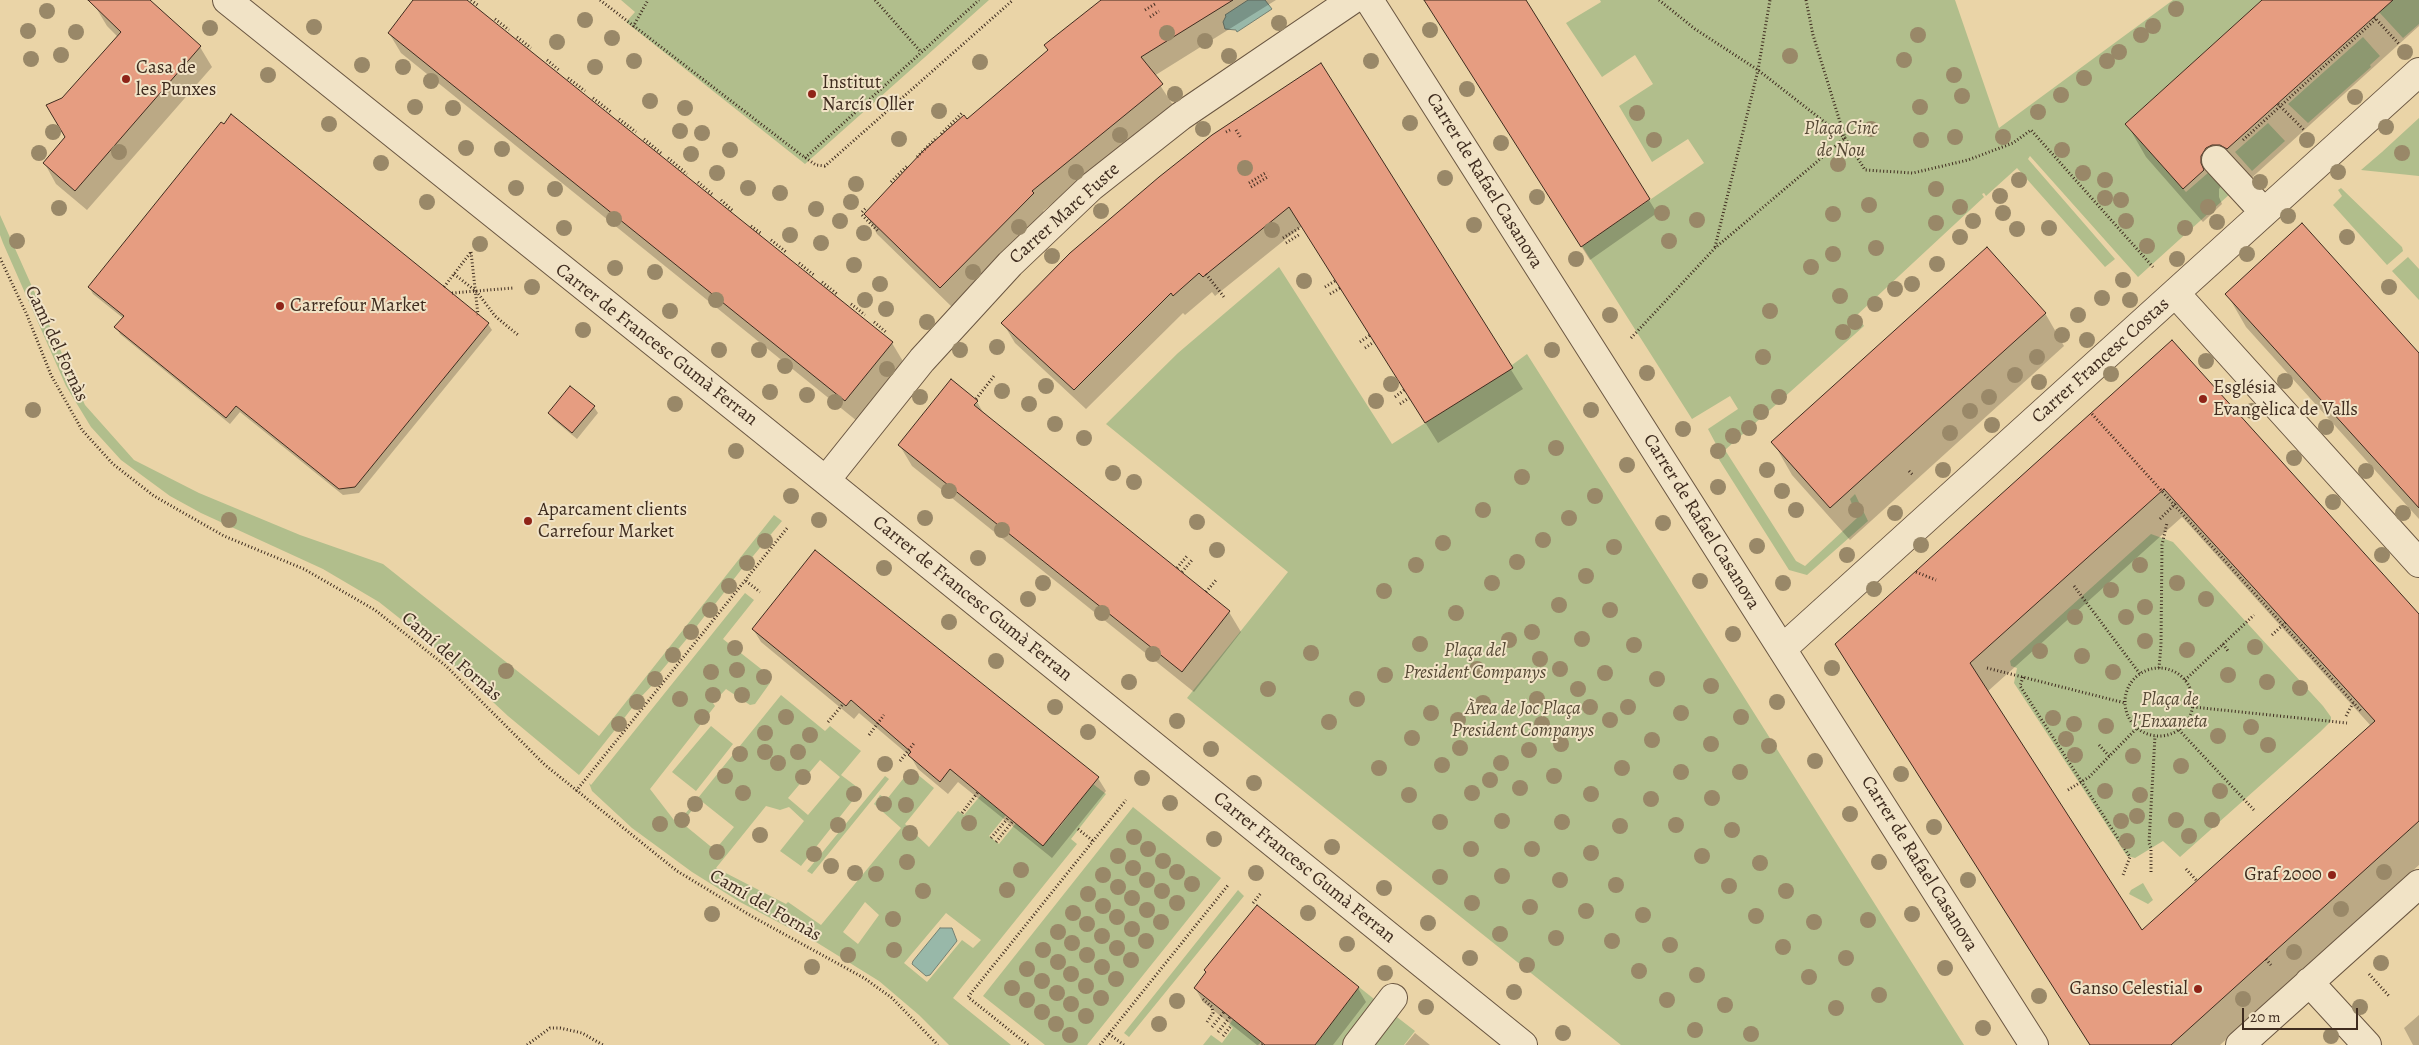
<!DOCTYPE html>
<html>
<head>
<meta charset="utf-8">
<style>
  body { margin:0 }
  #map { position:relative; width:2419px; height:1045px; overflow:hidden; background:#ead4a7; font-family:Alegreya,serif }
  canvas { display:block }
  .scale { position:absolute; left:2242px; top:1008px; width:116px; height:22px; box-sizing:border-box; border:2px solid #3f2c1f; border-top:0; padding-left:6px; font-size:15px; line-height:18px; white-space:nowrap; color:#3f2c1f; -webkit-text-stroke:4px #f1e3c6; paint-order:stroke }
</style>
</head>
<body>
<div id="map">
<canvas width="2419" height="1045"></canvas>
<div class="scale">20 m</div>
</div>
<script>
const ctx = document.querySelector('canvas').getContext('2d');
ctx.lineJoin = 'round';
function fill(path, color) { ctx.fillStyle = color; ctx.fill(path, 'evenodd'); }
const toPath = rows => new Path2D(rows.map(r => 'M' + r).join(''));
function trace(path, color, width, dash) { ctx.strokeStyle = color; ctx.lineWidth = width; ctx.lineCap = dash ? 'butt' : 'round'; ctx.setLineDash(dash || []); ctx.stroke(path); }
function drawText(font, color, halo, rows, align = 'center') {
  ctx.font = font + ' Alegreya,serif'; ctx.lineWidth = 4; ctx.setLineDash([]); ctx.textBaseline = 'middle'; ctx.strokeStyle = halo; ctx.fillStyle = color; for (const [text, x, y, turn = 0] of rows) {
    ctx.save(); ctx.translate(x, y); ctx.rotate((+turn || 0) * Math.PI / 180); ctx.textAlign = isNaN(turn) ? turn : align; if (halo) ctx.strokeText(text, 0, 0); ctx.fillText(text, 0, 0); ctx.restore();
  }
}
fill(toPath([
  [621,0,989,0,805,164,626,22,635,12],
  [1600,0,1955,0,1999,128,2173,0,2262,0,2125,124,2186,192,2209,172,2231,193,2138,277,2030,156,2028,159,2115,259,2105,267,2017,168,1986,196,1984,193,1982,194,1984,197,1857,315,1864,326,1725,450,1796,561,1805,566,1857,518,1850,499,1855,494,1868,521,1807,575,1789,570,1713,450,1717,446,1708,429,1738,409,1730,396,1692,419,1582,246,1704,163,1688,139,1652,162,1619,106,1653,84,1635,55,1602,77,1566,23,1601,2],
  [2393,0,2419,0,2419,24,2403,38,2379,12],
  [2363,37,2380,56,2370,65,2371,67,2308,123,2288,104],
  [2419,118,2419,176,2361,170,2382,152],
  [2268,123,2285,141,2252,171,2235,152],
  [2341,188,2402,247,2403,251,2387,265,2333,205,2342,196,2338,190],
  [0,215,85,405,134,460,199,493,300,535,383,564,599,736,774,515,782,521,767,539,769,541,765,545,763,544,749,561,751,563,747,568,744,566,730,584,733,586,729,591,726,590,712,608,714,610,710,615,707,613,693,631,695,633,692,636,690,635,675,653,677,655,674,660,672,658,657,676,659,678,639,699,641,701,638,706,635,704,622,721,623,723,620,728,618,726,579,775,508,716,422,636,379,602,323,569,201,513,170,496,121,460,91,427,66,386,3,243,0,235],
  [2408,257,2419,269,2419,300,2392,271],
  [1279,267,1392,444,1512,368,1512,365,1527,354,1964,1045,1621,1045,1187,698,1288,572,1106,424,1178,353],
  [2151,534,2173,542,2323,706,2331,717,2331,721,2320,732,2180,857,2163,841,2135,858,2127,856,2014,683,2017,668,2011,666,2010,661],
  [745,593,754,600,723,639,770,676,770,683,755,704,750,705,726,689,713,703,715,706,650,789,677,824,781,695,825,731,830,726,861,751,841,775,861,790,801,866,780,851,804,821,789,807,780,810,766,806,716,868,786,904,788,902,821,925,901,828,874,804,880,795,887,799,911,769,934,788,905,824,929,847,958,811,964,815,981,795,1006,815,989,836,999,844,1016,823,1055,833,1093,784,1106,794,1071,839,1077,844,953,998,1011,1045,949,1045,919,1015,879,981,816,942,740,902,692,872,632,828,592,791,589,783,591,785],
  [820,760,840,777,808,815,788,798],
  [700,800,734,827,715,850,682,823],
  [865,902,879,915,858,944,843,932],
  [946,913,981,940,973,948,962,940,927,982,904,963],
  [711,726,733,744,696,791,672,772],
  [885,776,889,779,812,874,807,871],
  [1133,807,1221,878,1087,1045,1045,1045,983,996],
  [2143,883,2153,900,2148,904,2129,894,2131,890],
  [1238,890,1244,896,1129,1037,1124,1033],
  [1359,987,1379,1003,1346,1045,1315,1045],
  [1393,1014,1415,1031,1404,1045,1369,1045],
  [1233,1019,1261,1042,1258,1045,1203,1045,1211,1035,1222,1043,1233,1028,1229,1025]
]), '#b1be8c');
const water = toPath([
  [1248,0,1265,0,1272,9,1237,32,1236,30,1225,29,1223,22,1226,16,1225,15,1248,0],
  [940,928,952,928,957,941,930,975,926,976,912,964,913,961,940,928]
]);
fill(water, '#98b8a9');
trace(water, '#748072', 1);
fill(toPath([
  [100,0,148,0,200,47,212,67,87,210,56,184,45,164,66,138,63,99,118,37,107,26,95,6],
  [414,0,464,0,892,343,904,363,857,421,401,53,389,33],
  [1102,0,1276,0,1154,76,1173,105,1043,211,1045,214,952,307,877,234,866,214,967,121,1048,51,1045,45],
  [1425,0,1524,0,1657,213,1590,260],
  [2264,0,2419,0,2419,26,2247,182,2225,181,2219,189,2219,197,2222,204,2203,222,2146,157,2127,124],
  [1321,65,1523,389,1438,443,1302,226,1215,296,1212,292,1185,315,1183,313,1086,409,1015,343,1003,323],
  [89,287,488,324,492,330,359,493,343,495,240,412,230,424,120,334,116,327,123,318,93,294],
  [2227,294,2419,355,2419,519,2246,327],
  [2045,313,2064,346,1850,540,1792,475,1773,442],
  [2171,342,2419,616,2419,865,2220,1045,2090,1045,1836,645],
  [2182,517,2371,726,2141,932,1987,692],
  [977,402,984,414,1229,612,1241,632,1194,692,912,466,900,446],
  [594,407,598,413,577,439,553,419,549,413],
  [753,629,1098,778,1106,791,1052,858,958,782,948,794,918,769,911,757,859,713,854,719,761,642],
  [1257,907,1358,988,1366,1002,1333,1045,1257,1045,1203,1002,1195,988],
  [2419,1015,2419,1045,2413,1045,2404,1028],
  [1415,1033,1430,1045,1405,1045]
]), '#0003');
const building = toPath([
  [88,0,150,0,201,46,75,191,43,163,65,137,46,105,62,98,121,32,88,0],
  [413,0,467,0,893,342,845,401,388,33,413,0],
  [1101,0,1233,0,1141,57,1163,84,1032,191,1034,193,940,288,864,214,923,151,964,115,967,119,1048,50,1044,45,1101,0],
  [1424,0,1526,0,1650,199,1581,247,1424,0],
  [2262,0,2393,0,2227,149,2220,145,2212,145,2206,148,2201,156,2201,163,2204,170,2183,189,2125,124,2262,0],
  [1321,63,1513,368,1425,423,1289,207,1203,277,1199,273,1173,296,1171,293,1074,390,1001,323,1070,253,1159,177,1212,135,1321,63],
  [231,114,489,323,355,487,339,489,236,406,226,418,114,327,124,316,88,287,221,122,224,124,231,114],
  [2302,223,2419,353,2419,508,2225,294,2302,223],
  [1987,247,2046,313,1830,508,1771,442,1987,247],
  [2172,340,2419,614,2419,821,2171,1045,2090,1045,1835,644,2172,340],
  [2164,489,2375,721,2142,930,1970,663,2164,489],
  [951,379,978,401,974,405,1230,611,1182,672,898,445,951,379],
  [570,386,595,406,572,433,548,413,570,386],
  [815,550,1099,777,1043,846,950,769,940,782,908,755,911,752,851,700,846,706,752,629,815,550],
  [1257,905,1359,987,1315,1045,1265,1045,1194,988,1206,972,1204,970,1257,905]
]);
fill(building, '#e69d81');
trace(building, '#3f2c1f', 1);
const minor = toPath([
  [227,0,762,429,1523,1045],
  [1369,0,2034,1045],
  [2216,160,2264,212],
  [2176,294,2419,563],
  [826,480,922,360,1010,264,1091,187,1181,116,1352,0],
  [1782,649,2419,72],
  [2309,982,2367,1045],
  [1357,1045,1393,998],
  [2240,1045,2419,884]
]);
trace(minor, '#6a5641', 30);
trace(toPath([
  [471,0,479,6],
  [600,0,800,154,816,165,825,166,1013,0],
  [875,0,921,52],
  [1659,0,1695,29,1758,70,1845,138],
  [1806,0,1813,35,1845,138,1865,170,1913,173,1968,160,2013,143,2031,130,2153,267],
  [1145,10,1155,4],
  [1150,17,1159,11],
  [2374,17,2399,44],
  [495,19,509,30],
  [633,27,648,0],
  [517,37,531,48],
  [547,60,560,71],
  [568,78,585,91],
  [593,98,611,112],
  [2278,104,2304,130],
  [619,119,636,132],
  [1236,130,1241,138],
  [1226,132,1230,130],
  [941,134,962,113],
  [644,139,661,153],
  [2243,140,2376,19],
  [917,157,937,137],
  [668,158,687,174],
  [805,158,979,0],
  [698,182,712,194],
  [891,182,907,166],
  [1249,183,1267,172],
  [1251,187,1269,176],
  [721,200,733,211],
  [862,212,867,207],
  [862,215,879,232],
  [751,226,762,234],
  [1283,238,1301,227],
  [771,240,786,252],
  [1286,243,1300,234],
  [1715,247,1758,70,1770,0],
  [471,252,478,315],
  [0,258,27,315,51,375,82,430,113,464,154,496,224,536,304,569,375,610,446,666,545,765,677,871,753,917,864,978,892,998,938,1045],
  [799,263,815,276],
  [454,274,477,292,495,316,518,335],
  [1206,274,1224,297],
  [822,282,837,294],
  [444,287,471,252],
  [1325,287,1335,281],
  [452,293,513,288],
  [1330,294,1340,288],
  [851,304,865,315],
  [874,322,887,333],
  [1631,338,1715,248,1845,138],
  [1360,342,1370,335],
  [1365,348,1374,342],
  [1395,397,1404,390],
  [976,399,994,376],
  [1400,404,1409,398],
  [2092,414,2361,711],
  [1909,471,1913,475],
  [2160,519,2177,502],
  [1177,568,1187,556],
  [1182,572,1192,560],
  [1916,572,1936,580],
  [746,581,760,592],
  [2074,586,2140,674],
  [1206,592,1217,579],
  [2272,635,2286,622],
  [2223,644,2228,651],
  [1987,668,2125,703],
  [2159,668,2161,645,2162,545,2167,523],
  '2125 702a34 34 0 1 1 68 0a34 34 0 1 1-68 0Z',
  [2023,677,2020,686,2130,857,2123,875],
  [2185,680,2254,615],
  [2193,707,2347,723],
  [2346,716,2353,703],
  [828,722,843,704],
  [2179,730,2254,810],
  [869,735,884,715],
  [2099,745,2109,756],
  [900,761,915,742],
  [2068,790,2089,777,2136,729],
  [576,791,788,527],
  [962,813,978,792],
  [1078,829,1093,841],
  [991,838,1009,817],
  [996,842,1013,821],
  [2186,869,2196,880],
  [2151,872,2151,848,2149,843,2155,736],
  [1253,903,1261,893],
  [2266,959,2271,965],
  [2369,974,2389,996],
  [1203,999,1212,1007,1213,1013,1207,1022],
  [1212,1027,1224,1012],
  [1218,1032,1230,1017],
  [1109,1034,1124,1045],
  [1223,1036,1231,1026],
  [527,1045,550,1028,560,1028,582,1033,603,1045],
  [1028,1045,968,997,1126,800],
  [1100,1045,1229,884],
  [1262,1045,1263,1044]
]), '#3f2c1f', 3, [1, 2.5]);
trace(minor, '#f1e3c6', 28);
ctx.fillStyle = '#998868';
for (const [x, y] of [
  [2176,9],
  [47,11],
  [585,20],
  [1279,23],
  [2153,26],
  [314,27],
  [210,28],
  [1430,30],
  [28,31],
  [76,32],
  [1167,33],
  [1918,35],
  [2141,35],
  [612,38],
  [1205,41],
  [557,42],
  [2119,52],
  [2405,52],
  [61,55],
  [1229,56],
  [1790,56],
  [31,59],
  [1904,60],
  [634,61],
  [1371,61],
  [2107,61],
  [980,62],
  [362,65],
  [403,67],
  [595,67],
  [268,75],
  [1954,75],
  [2084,78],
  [431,81],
  [1467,89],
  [1175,94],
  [2061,95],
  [1962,96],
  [2355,97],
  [650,101],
  [415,107],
  [1920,107],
  [453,108],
  [685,108],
  [939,111],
  [2038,112],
  [1637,113],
  [1410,123],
  [329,124],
  [2386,127],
  [1203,129],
  [1871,129],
  [680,131],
  [53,132],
  [702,133],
  [1120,135],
  [1955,137],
  [2003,137],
  [899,139],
  [1654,140],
  [1921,140],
  [2307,140],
  [1501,143],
  [466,148],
  [502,149],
  [730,150],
  [2062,150],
  [119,152],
  [39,153],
  [2402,153],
  [691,154],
  [381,163],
  [1838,164],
  [1245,168],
  [1076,172],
  [2338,172],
  [717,173],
  [2083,173],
  [1445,178],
  [2019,180],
  [2105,180],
  [2260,182],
  [856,184],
  [516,188],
  [748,188],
  [555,189],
  [1936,189],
  [780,193],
  [2000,196],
  [1537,197],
  [2105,198],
  [2121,200],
  [427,202],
  [851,202],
  [1869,205],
  [1960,207],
  [2208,207],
  [59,208],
  [816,209],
  [1101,211],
  [1662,213],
  [2003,213],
  [1833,214],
  [2288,216],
  [614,219],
  [1697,220],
  [840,221],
  [1973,221],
  [2126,221],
  [2217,222],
  [1936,223],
  [1474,225],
  [1019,227],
  [564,228],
  [2049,228],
  [2185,228],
  [2017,229],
  [1272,230],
  [864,233],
  [790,235],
  [1960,237],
  [2347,237],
  [17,241],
  [1669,241],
  [821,243],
  [480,244],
  [2147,246],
  [1876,248],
  [1833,254],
  [2247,254],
  [1052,256],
  [1576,259],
  [2177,259],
  [1937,264],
  [854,265],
  [1811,267],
  [615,268],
  [655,272],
  [973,272],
  [2123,280],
  [1304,281],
  [880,284],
  [1912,284],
  [532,287],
  [2389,287],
  [1895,289],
  [1840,296],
  [2102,298],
  [716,300],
  [865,300],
  [2130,300],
  [1875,304],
  [886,309],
  [670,311],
  [1770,311],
  [1610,315],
  [2078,315],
  [927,322],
  [1855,322],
  [583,330],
  [1843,332],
  [2062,335],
  [2087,340],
  [997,347],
  [719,350],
  [759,350],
  [960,350],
  [1552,350],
  [1763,357],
  [2037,357],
  [2206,361],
  [785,366],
  [887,369],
  [1647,373],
  [2111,374],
  [2015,375],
  [2285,381],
  [2039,382],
  [1391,384],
  [1046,386],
  [1002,391],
  [770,392],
  [807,395],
  [920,397],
  [1779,397],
  [1989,397],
  [1376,401],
  [835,402],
  [675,404],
  [1029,404],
  [33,410],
  [1591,410],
  [1970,411],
  [2252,411],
  [1761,412],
  [1055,424],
  [1992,425],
  [2326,427],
  [1749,428],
  [1683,429],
  [1950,433],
  [1733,436],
  [1084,438],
  [1556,448],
  [736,451],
  [1718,451],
  [2294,458],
  [1627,465],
  [1767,470],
  [1943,470],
  [2366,471],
  [1113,473],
  [1522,477],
  [1134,482],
  [1718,487],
  [949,491],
  [1782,491],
  [791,496],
  [1595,496],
  [2333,502],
  [1483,510],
  [1796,510],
  [1856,510],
  [1895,513],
  [2403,513],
  [925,518],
  [1569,518],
  [229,520],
  [819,520],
  [1197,522],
  [1663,523],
  [1002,530],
  [1543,540],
  [765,541],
  [1443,543],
  [1921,545],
  [1757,546],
  [1614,547],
  [1217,550],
  [1847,555],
  [2382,555],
  [978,558],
  [1517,562],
  [747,563],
  [1416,565],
  [2140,565],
  [884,568],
  [1586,576],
  [1700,581],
  [1043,583],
  [1492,583],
  [1783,583],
  [2177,583],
  [729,586],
  [1874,589],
  [2111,590],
  [1384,591],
  [1028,599],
  [2206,599],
  [1559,605],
  [2145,607],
  [710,610],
  [1610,610],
  [1102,613],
  [1456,613],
  [2075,617],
  [2126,617],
  [949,622],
  [691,632],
  [1532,632],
  [1733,634],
  [1582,639],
  [1509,640],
  [2145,641],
  [1420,644],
  [1634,645],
  [2255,647],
  [735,648],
  [2187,650],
  [2040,651],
  [1311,653],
  [1153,654],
  [673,655],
  [2082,656],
  [1540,659],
  [996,661],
  [1832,668],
  [1477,669],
  [1560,669],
  [737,670],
  [506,671],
  [711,672],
  [2113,672],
  [1605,673],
  [1385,675],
  [2228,675],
  [764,677],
  [655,679],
  [1657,679],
  [1129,682],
  [2267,682],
  [1711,686],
  [2300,688],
  [1268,689],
  [1578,689],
  [713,695],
  [742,695],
  [680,699],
  [1357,699],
  [1537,699],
  [637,702],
  [1777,702],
  [1483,703],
  [1055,707],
  [1590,707],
  [1628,707],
  [1431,713],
  [1681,713],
  [702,717],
  [786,717],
  [1741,717],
  [2053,718],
  [1458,720],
  [1610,720],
  [1177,721],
  [1329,722],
  [619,724],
  [1542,724],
  [2074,724],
  [2106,726],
  [2251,727],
  [1088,732],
  [765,733],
  [810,735],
  [2218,736],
  [1412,738],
  [2066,739],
  [1652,740],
  [1561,744],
  [1711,744],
  [2268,745],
  [1769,746],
  [1460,748],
  [1211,749],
  [1529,750],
  [765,752],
  [798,752],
  [740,754],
  [2075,755],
  [2133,756],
  [1815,761],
  [778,763],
  [1501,763],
  [885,764],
  [1442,765],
  [2181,766],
  [1379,768],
  [1622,768],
  [1681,772],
  [1740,772],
  [1901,774],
  [725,776],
  [1554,776],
  [803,777],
  [911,777],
  [1142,778],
  [1490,780],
  [1254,783],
  [1520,788],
  [2105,791],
  [2220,791],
  [743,793],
  [1472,793],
  [854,794],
  [1591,794],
  [1409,795],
  [2140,795],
  [1712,798],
  [1651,799],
  [1170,803],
  [695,804],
  [884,804],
  [906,805],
  [1850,814],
  [2137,816],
  [682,820],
  [2176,820],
  [2212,820],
  [1502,821],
  [2121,821],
  [1440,822],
  [1562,822],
  [969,823],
  [660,824],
  [838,825],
  [1676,825],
  [1620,826],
  [1934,827],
  [1732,830],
  [910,833],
  [760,835],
  [2189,836],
  [1134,837],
  [1214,839],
  [2127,841],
  [1332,847],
  [1148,849],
  [1471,849],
  [1532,849],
  [717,852],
  [1591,853],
  [814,854],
  [1118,856],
  [1702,856],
  [1163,861],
  [907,862],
  [1879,862],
  [1760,863],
  [831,866],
  [1133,868],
  [1021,870],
  [1177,872],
  [2384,872],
  [855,873],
  [1256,873],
  [876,874],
  [1103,875],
  [1502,876],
  [1440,877],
  [1147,880],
  [1560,880],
  [1968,880],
  [1192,884],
  [1616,885],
  [1729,886],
  [1118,887],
  [1384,888],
  [1007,890],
  [923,891],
  [1162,891],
  [1786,891],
  [1088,894],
  [1132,898],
  [1177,903],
  [1472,903],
  [1103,906],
  [1530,907],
  [2341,909],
  [1147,910],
  [1586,911],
  [1073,913],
  [1308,913],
  [712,914],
  [1912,914],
  [1643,915],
  [1756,916],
  [1117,917],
  [893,919],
  [1868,920],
  [1161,922],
  [1814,922],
  [1428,923],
  [1087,924],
  [1132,929],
  [1058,932],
  [1500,934],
  [1102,936],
  [1556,938],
  [1146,941],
  [1612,941],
  [1072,943],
  [1347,944],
  [1670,945],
  [1783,947],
  [1117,948],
  [894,950],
  [1043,950],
  [2294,952],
  [848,955],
  [1087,955],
  [1470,958],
  [1846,958],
  [1131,960],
  [1058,962],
  [2381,963],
  [1527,965],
  [812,967],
  [1102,967],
  [1945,968],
  [1027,969],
  [1639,971],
  [1385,973],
  [1071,974],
  [1697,975],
  [1809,977],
  [1116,979],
  [1042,981],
  [1086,986],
  [1012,988],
  [1514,992],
  [1057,993],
  [1879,995],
  [2039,996],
  [1101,998],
  [2243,999],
  [1027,1000],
  [1667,1000],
  [1177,1001],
  [1071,1004],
  [1725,1005],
  [1426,1007],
  [2360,1007],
  [1836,1008],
  [1042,1012],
  [1086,1016],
  [1056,1024],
  [1159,1024],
  [1983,1028],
  [1695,1030],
  [1563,1033],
  [1751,1034],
  [1070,1035],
  [2331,1036]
]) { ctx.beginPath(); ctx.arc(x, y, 8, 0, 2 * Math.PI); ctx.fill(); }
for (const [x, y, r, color] of [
  [126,79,5,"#8f2418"],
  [812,94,5,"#8f2418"],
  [280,306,5,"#8f2418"],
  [2203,399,5,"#8f2418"],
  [528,521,5,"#8f2418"],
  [2332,875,5,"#8f2418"],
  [2198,989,5,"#8f2418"]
]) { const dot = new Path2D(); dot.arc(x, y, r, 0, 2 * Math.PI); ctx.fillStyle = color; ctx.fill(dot); trace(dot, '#f1e3c6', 2); }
drawText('19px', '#3f2c1f', '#f1e3c6', [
  ["Casa de",136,68],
  ["les Punxes",136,90],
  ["Institut",822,83],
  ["Narcís Oller",822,105],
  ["Carrefour Market",290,306],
  ["Església",2213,388],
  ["Evangèlica de Valls",2213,410],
  ["Aparcament clients",538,510],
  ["Carrefour Market",538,532],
  ["Graf 2000",2322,875,"right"],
  ["Ganso Celestial",2188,989,"right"]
], 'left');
drawText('italic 19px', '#564935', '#f1e3c6', [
  ["Plaça Cinc",1841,129],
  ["de Nou",1841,151],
  ["Plaça del",1475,651],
  ["President Companys",1475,673],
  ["Plaça de",2170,700],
  ["l'Enxaneta",2170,722],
  ["Àrea de Joc Plaça",1523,709],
  ["President Companys",1523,731]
]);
drawText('19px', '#3f2c1f', '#f1e3c6', [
  ["Carrer de Rafael Casanova",1484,181,58],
  ["Carrer Marc Fuste",1065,214,-42],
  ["Camí del Fornàs",56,344,65],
  ["Carrer de Francesc Gumà Ferran",656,345,38],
  ["Carrer Francesc Costas",2101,361,-42],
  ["Carrer de Rafael Casanova",1701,522,58],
  ["Carrer de Francesc Gumà Ferran",972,599,39],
  ["Camí del Fornàs",451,657,41],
  ["Carrer de Rafael Casanova",1919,864,58],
  ["Carrer Francesc Gumà Ferran",1304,868,39],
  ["Camí del Fornàs",765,906,30]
]);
</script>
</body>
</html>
